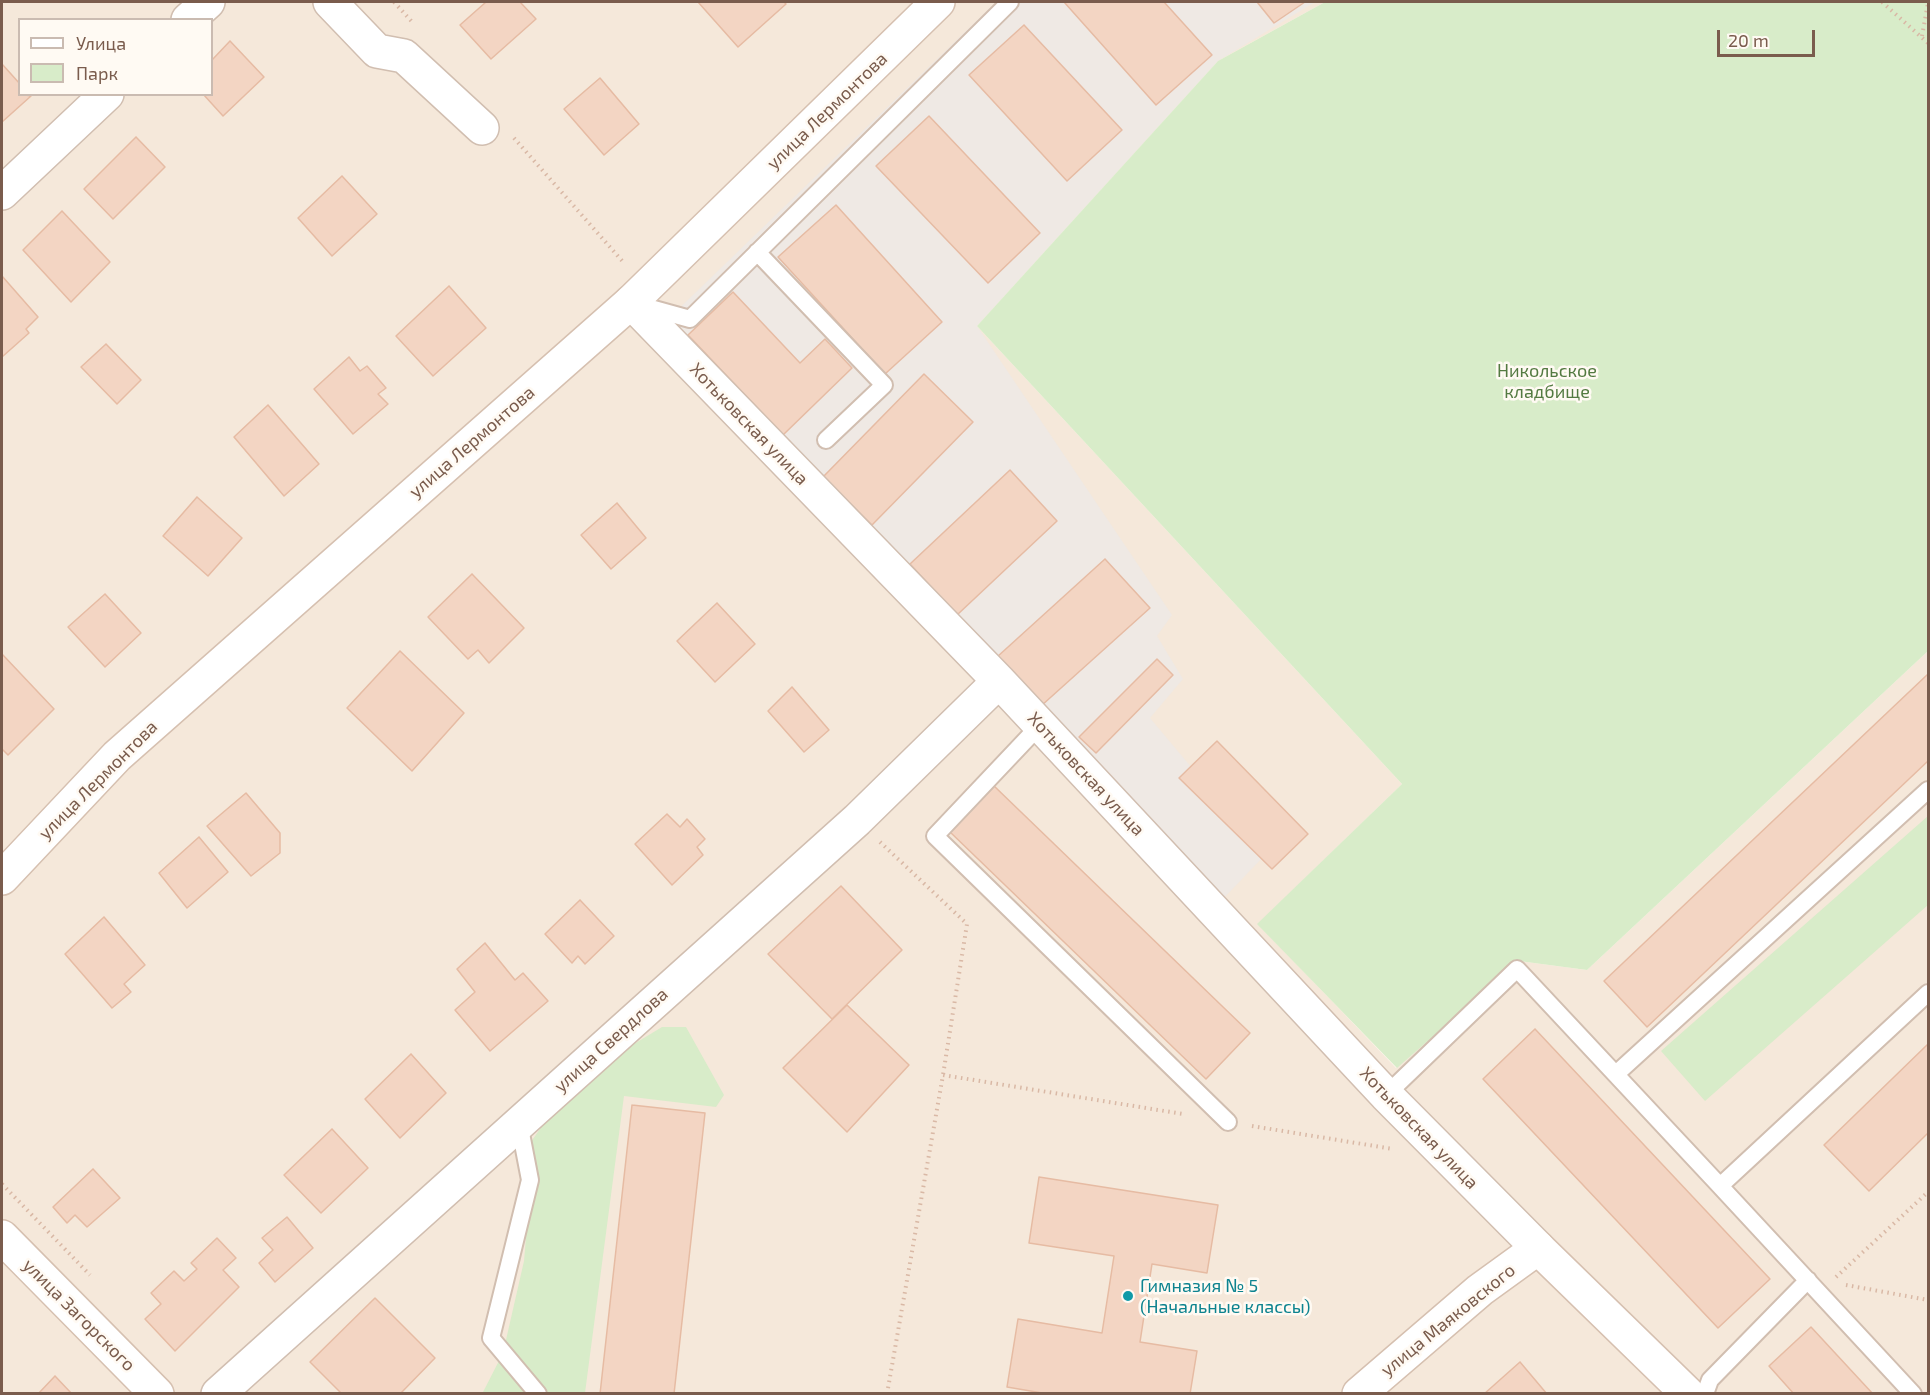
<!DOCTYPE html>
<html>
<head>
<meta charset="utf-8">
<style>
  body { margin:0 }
  #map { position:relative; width:1930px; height:1395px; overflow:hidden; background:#fdf6ec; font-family:"Exo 2",sans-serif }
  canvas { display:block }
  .frame { position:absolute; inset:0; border:3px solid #7a5c4d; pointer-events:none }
  .legend { position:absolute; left:18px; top:18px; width:195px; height:78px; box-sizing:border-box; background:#fffaf3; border:2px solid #cabbb1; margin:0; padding:8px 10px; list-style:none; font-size:18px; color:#7a5c4d }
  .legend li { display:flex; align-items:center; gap:12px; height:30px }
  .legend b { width:30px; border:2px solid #cabbb1 }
  .scale { position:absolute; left:1717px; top:30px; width:98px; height:27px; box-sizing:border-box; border:3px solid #7a5c4d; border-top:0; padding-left:8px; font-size:18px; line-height:21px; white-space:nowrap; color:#7a5c4d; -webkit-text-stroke:4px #fffaf3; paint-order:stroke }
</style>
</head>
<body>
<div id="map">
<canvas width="1930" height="1395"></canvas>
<div class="frame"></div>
<ul class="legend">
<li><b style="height:8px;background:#fff"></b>Улица</li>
<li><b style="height:16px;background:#d8ecc9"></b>Парк</li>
</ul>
<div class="scale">20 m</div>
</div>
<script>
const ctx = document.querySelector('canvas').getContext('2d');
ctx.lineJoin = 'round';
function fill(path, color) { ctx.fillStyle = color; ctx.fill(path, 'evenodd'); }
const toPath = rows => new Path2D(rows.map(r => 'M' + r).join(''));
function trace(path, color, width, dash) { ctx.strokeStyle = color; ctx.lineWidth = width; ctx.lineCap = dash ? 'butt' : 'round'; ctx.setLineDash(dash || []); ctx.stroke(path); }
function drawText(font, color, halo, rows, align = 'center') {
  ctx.font = font + ' "Exo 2",sans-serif'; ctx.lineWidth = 5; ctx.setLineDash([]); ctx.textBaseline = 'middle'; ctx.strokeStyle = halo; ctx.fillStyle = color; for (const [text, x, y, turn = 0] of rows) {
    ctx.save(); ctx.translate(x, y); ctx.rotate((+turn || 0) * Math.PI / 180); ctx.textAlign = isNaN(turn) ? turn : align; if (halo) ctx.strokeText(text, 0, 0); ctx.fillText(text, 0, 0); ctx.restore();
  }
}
fill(toPath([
  [2,2,1325,2,1218,61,977,326,1402,784,1258,924,1396,1068,1519,961,1587,970,1928,651,1928,1393,2,1394],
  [20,20,212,20,212,94,20,94]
]), '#f5e8da');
fill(toPath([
  [996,2,1315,2,1218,61,977,326,1172,615,1157,636,1183,679,1150,718,1265,855,1222,900,664,323]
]), '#efe9e4');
fill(toPath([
  [1325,2,1928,2,1928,651,1587,970,1519,961,1397,1068,1257,924,1402,784,977,326,1218,61],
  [1928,816,1928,905,1705,1101,1661,1051],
  [662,1027,686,1027,724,1095,716,1107,624,1096,585,1393,482,1394,503,1353,524,1261,531,1178,524,1152,553,1110,624,1050]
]), '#d8ecc9');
const building = toPath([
  [486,2,520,2,536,19,491,59,460,25,486,2],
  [698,2,784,2,786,4,738,47,698,2],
  [1064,2,1164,2,1212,55,1156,105,1064,2],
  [1257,2,1305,2,1274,23,1257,2],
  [1024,25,1122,130,1067,181,969,75,1024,25],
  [230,41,264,77,223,116,203,94,212,94,212,60,230,41],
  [2,64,20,84,20,94,31,96,2,122,2,64],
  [600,78,639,124,604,155,564,109,600,78],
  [929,116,1040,233,988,283,876,166,929,116],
  [136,137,165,167,113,219,84,189,136,137],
  [342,176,377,214,332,256,298,218,342,176],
  [836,205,942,322,885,374,778,257,836,205],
  [62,211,110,262,71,302,23,250,62,211],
  [2,276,38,317,26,329,29,333,2,357,2,276],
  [449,286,486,328,433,376,396,336,449,286],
  [733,292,800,363,825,339,852,368,783,435,688,335,733,292],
  [106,344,141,380,117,404,81,367,106,344],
  [349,357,360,371,367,366,386,388,378,394,388,404,353,434,314,389,349,357],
  [924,374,973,422,872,525,823,477,924,374],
  [268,405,319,464,284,496,234,437,268,405],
  [1010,470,1057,521,957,615,910,564,1010,470],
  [197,497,242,538,208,576,163,536,197,497],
  [617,503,646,538,611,569,581,535,617,503],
  [1105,559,1150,608,1041,706,997,657,1105,559],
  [472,574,524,628,489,663,478,650,468,659,428,617,472,574],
  [105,594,141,633,105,667,68,627,105,594],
  [717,603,755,644,715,682,677,641,717,603],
  [400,651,464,713,412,771,347,708,400,651],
  [2,654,54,709,8,755,2,749,2,654],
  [1157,659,1173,675,1096,753,1079,737,1157,659],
  [1928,674,1928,761,1647,1027,1604,981,1928,674],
  [792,687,829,730,804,752,768,711,792,687],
  [1217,741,1308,834,1272,869,1179,778,1217,741],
  [993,785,1250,1033,1206,1079,949,831,993,785],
  [246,793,280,833,280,853,251,876,207,826,246,793],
  [667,814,680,827,687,819,705,839,697,847,703,855,672,885,635,844,667,814],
  [199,837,228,872,187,908,159,873,199,837],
  [841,886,902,950,832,1019,768,954,841,886],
  [580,900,614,936,585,964,578,956,572,963,545,934,580,900],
  [104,917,145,965,124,984,131,992,112,1008,65,954,104,917],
  [485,943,515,980,523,973,548,1001,490,1051,455,1010,475,992,457,969,485,943],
  [847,1005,909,1065,847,1132,783,1068,847,1005],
  [1535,1029,1770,1279,1718,1328,1483,1079,1535,1029],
  [1928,1044,1928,1133,1869,1191,1824,1145,1928,1044],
  [411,1054,446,1093,400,1138,365,1099,411,1054],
  [632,1105,705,1113,674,1394,600,1394,632,1105],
  [332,1129,368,1168,321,1213,284,1175,332,1129],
  [93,1169,120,1198,87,1227,75,1215,67,1223,53,1207,93,1169],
  [1039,1177,1218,1205,1207,1273,1152,1264,1140,1342,1197,1351,1190,1394,1048,1394,1007,1387,1018,1319,1102,1333,1114,1256,1029,1243,1039,1177],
  [287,1217,313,1248,275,1282,259,1263,273,1250,262,1238,287,1217],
  [217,1238,236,1258,223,1270,239,1287,175,1351,145,1319,161,1304,151,1293,174,1271,184,1281,197,1269,191,1263,217,1238],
  [375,1298,435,1358,400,1394,342,1394,310,1362,375,1298],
  [1811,1327,1873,1394,1794,1394,1769,1366,1811,1327],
  [1520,1362,1547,1394,1484,1394,1520,1362],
  [55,1376,72,1394,38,1394,55,1376]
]);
fill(building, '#f3d5c3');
trace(building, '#e6bba3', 1.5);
const lane = toPath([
  [757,252,884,385,826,440],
  [643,306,690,319,1010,2],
  [1040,725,935,836,1228,1122],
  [1616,1074,1928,790],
  [1386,1095,1517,969,1720,1186,1928,993],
  [519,1123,530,1180,491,1338,538,1394],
  [1720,1186,1913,1394],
  [1705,1394,1710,1380,1808,1280]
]);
const street = toPath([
  [330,2,377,51,404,56,482,128],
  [188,20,208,2],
  [2,193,107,94],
  [631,302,999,681,1386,1095,1538,1248],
  [218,1394,857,820,999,681]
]);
const secondary = toPath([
  [2,878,117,756,631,302,938,2],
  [2,1237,157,1394],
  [1359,1394,1480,1290,1538,1248,1688,1394]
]);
trace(lane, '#d1beb0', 20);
trace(street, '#d1beb0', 36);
trace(secondary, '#d6c0b0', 36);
trace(toPath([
  [394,2,414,24],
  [1882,2,1928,43],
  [1922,36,1928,3],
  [514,138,624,263],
  [880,842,967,924,943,1075],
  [1252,1126,1393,1149],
  [2,1184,90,1275],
  [1836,1277,1928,1192],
  [1846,1285,1928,1300],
  [887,1394,943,1075,1183,1114]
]), '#d9b8a5', 4, [1.5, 4.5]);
trace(lane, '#fff', 16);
trace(street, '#fff', 33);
trace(secondary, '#fff', 33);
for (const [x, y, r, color] of [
  [1128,1296,6,"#0f9aa8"]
]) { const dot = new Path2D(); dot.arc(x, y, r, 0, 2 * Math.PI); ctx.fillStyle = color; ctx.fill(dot); trace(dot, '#fffaf3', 2); }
drawText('18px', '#7a5c4d', '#fffaf3', [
  ["улица Лермонтова",827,111,-44],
  ["Хотьковская улица",749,424,46],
  ["улица Лермонтова",472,442,-41],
  ["Хотьковская улица",1086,774,47],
  ["улица Лермонтова",98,780,-45],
  ["улица Свердлова",611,1040,-42],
  ["Хотьковская улица",1419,1128,46],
  ["улица Загорского",79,1315,45],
  ["улица Маяковского",1448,1320,-39]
]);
drawText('18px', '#537a41', '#fffaf3', [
  ["Никольское",1547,371],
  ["кладбище",1547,392]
]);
drawText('18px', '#0d838f', '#fffaf3', [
  ["Гимназия № 5",1140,1286],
  ["(Начальные классы)",1140,1307]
], 'left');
</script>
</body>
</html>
